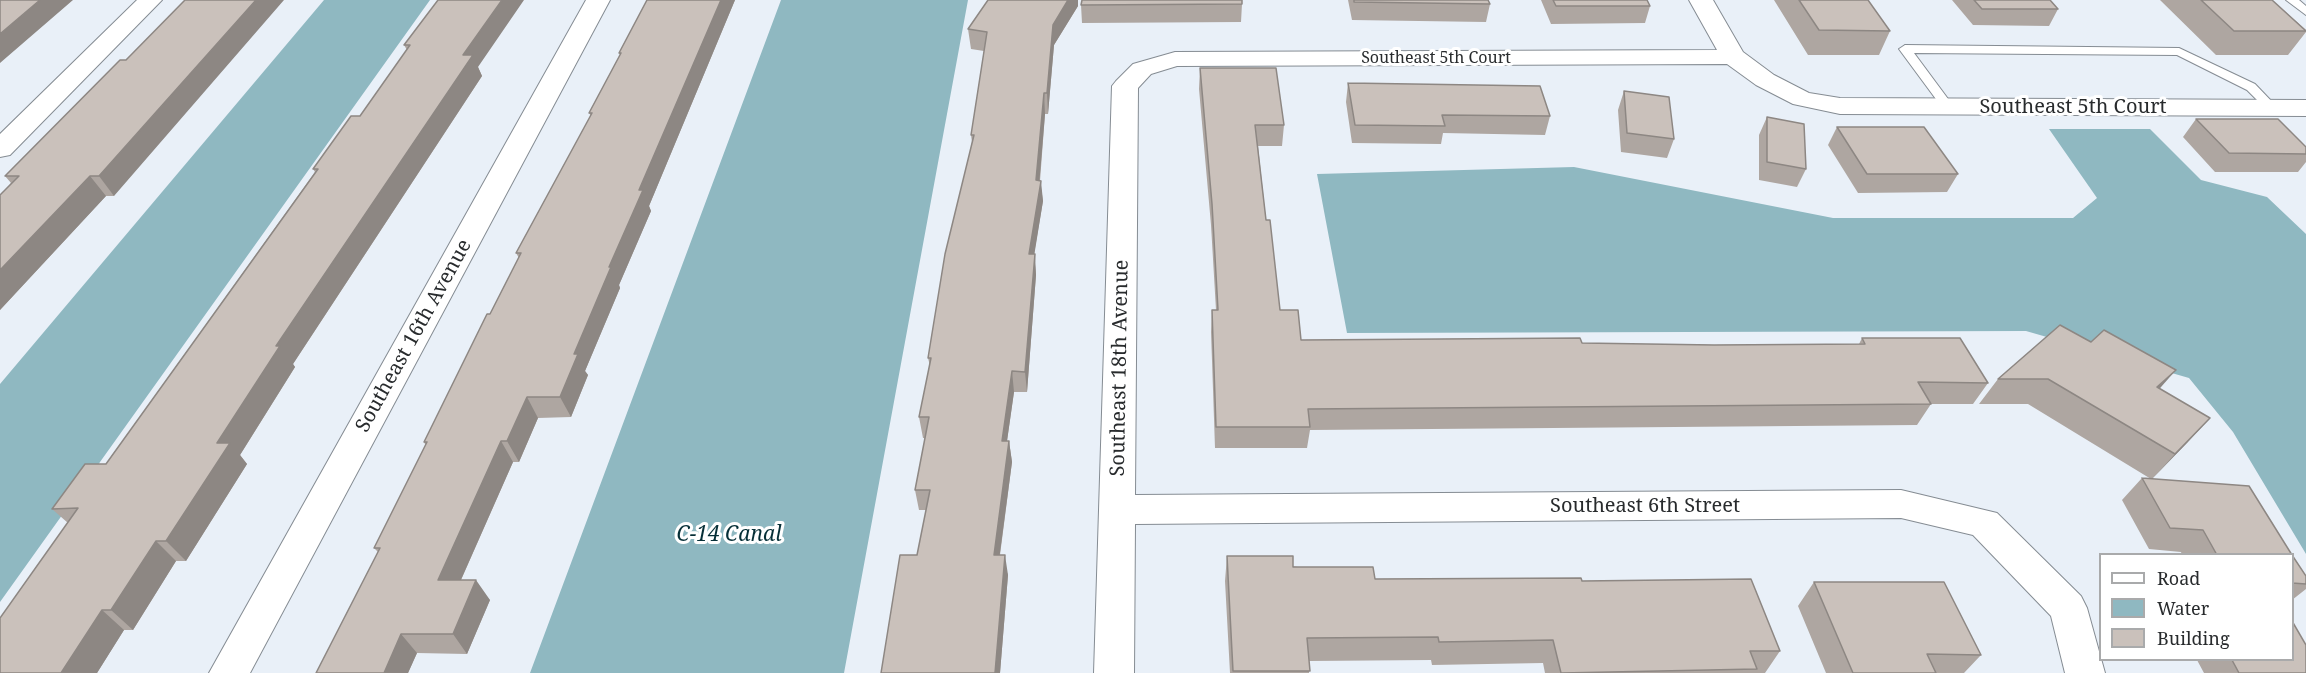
<!DOCTYPE html>
<html>
<head>
<meta charset="utf-8">
<style>
  body { margin:0 }
  #map { position:relative; width:2306px; height:673px; overflow:hidden; background:#e9f0f8; font-family:"Noto Serif",serif }
  canvas { display:block }
  .legend { position:absolute; left:2099px; top:553px; width:195px; height:108px; box-sizing:border-box; background:#fff; border:2px solid #a9aaab; margin:0; padding:8px 10px; list-style:none; font-size:18px; color:#282b2d }
  .legend li { display:flex; align-items:center; gap:12px; height:30px }
  .legend b { width:30px; border:2px solid #a9aaab }
</style>
</head>
<body>
<div id="map">
<canvas width="2306" height="673"></canvas>
<ul class="legend">
<li><b style="height:8px;background:#fff"></b>Road</li>
<li><b style="height:16px;background:#8fb8c1"></b>Water</li>
<li><b style="height:16px;background:#cac1bb"></b>Building</li>
</ul>
</div>
<script>
const ctx = document.querySelector('canvas').getContext('2d');
ctx.lineJoin = 'round';
function fill(path, color) { ctx.fillStyle = color; ctx.fill(path, 'evenodd'); }
const toPath = rows => new Path2D(rows.map(r => 'M' + r).join(''));
function trace(path, color, width, dash) { ctx.strokeStyle = color; ctx.lineWidth = width; ctx.lineCap = dash ? 'butt' : 'round'; ctx.setLineDash(dash || []); ctx.stroke(path); }
function drawText(font, color, halo, rows, align = 'center') {
  ctx.font = font + ' "Noto Serif",serif'; ctx.lineWidth = 6; ctx.setLineDash([]); ctx.textBaseline = 'middle'; ctx.strokeStyle = halo; ctx.fillStyle = color; for (const [text, x, y, turn = 0] of rows) {
    ctx.save(); ctx.translate(x, y); ctx.rotate((+turn || 0) * Math.PI / 180); ctx.textAlign = isNaN(turn) ? turn : align; if (halo) ctx.strokeText(text, 0, 0); ctx.fillText(text, 0, 0); ctx.restore();
  }
}
fill(toPath([
  [324,0,430,0,0,602,0,384],
  [781,0,968,0,844,673,530,673],
  [2049,129,2150,129,2201,180,2267,197,2306,234,2306,554,2233,432,2189,378,2026,331,1347,333,1317,174,1574,167,1833,218,2073,218,2097,198]
]), '#8fb8c1');
const lane = toPath([
  [2286,0,2299,0,2306,6,2306,15,2286,0],
  [1905,45,2179,48,2255,84,2278,108,2272,112,2268,111,2247,90,2177,55,1914,53,1954,107,1948,111,1944,110,1899,49,1905,45]
]);
const street = toPath([
  [137,0,162,0,10,155,0,157,0,134,137,0],
  [586,0,610,0,250,673,209,673,586,0],
  [1689,0,1713,0,1743,52,1774,75,1809,93,1840,98,2306,100,2306,116,1840,114,1793,104,1756,85,1727,64,1177,66,1151,74,1138,88,1135,495,1901,490,1997,513,2081,596,2087,608,2105,673,2065,673,2051,616,1973,535,1901,518,1135,524,1134,673,1094,673,1112,86,1116,81,1133,64,1175,52,1717,50,1689,0]
]);
trace(lane, '#858c93', 2);
trace(street, '#858c93', 2);
fill(lane, '#fff');
fill(street, '#fff');
fill(toPath([
  [438,0,478,67,482,76,293,364,295,367,240,455,247,464,186,561,176,561,133,630,124,630,97,673,68,523,52,509,106,464,315,172,313,169,360,116,407,50,404,45],
  [647,0,735,0,649,206,651,211,619,285,620,288,585,371,588,375,571,417,538,418,519,462,513,462,461,580,490,600,467,654,417,653,408,673,316,673,378,552,374,548,426,446,424,442,490,314,519,258,516,253,591,116,589,113,620,55,619,53],
  [988,0,1078,0,1078,6,1054,45,1048,114,1045,114,1040,181,1043,201,1034,254,1036,275,1027,392,1014,392,1007,441,1009,441,1012,462,1000,555,1008,575,1000,673,881,673,917,555,926,510,919,510,915,490,925,438,923,438,919,417,930,366,928,358,972,142,971,135,984,51,971,49,968,29],
  [1348,0,1488,0,1490,4,1486,22,1352,20],
  [1541,0,1647,0,1650,6,1645,23,1551,24],
  [1774,0,1868,0,1890,31,1879,55,1808,55],
  [1952,0,2050,0,2058,9,2049,26,1973,25],
  [2160,0,2272,0,2306,30,2306,32,2288,55,2216,55],
  [1242,4,1241,22,1082,23,1081,5],
  [126,60,114,196,106,196,0,310,0,195,11,183,5,176],
  [1200,68,1284,125,1282,146,1258,146,1266,220,1280,310,1301,340,1714,345,1859,344,1862,338,1988,383,1973,404,1931,404,1917,425,1310,430,1307,448,1215,448,1211,332,1212,310,1216,310,1211,225,1199,89],
  [1348,83,1550,116,1545,135,1443,133,1441,144,1352,143,1346,102],
  [1624,91,1674,139,1667,158,1621,152,1618,110],
  [1767,117,1806,169,1797,187,1759,180,1759,135],
  [2196,119,2306,147,2306,162,2298,172,2215,172,2183,137],
  [1837,127,1958,174,1947,192,1858,193,1828,145],
  [2060,325,2159,389,2210,418,2152,479,2292,555,2182,555,2181,552,2149,549,2122,500,2142,478,2151,479,2028,404,1979,404,1998,379],
  [2292,555,2306,576,2306,589,2292,600],
  [1227,556,1375,579,1582,581,1780,651,1765,673,1545,673,1543,663,1432,665,1431,660,1309,661,1309,673,1230,673,1225,581],
  [1814,582,1981,655,1964,673,1826,673,1798,606],
  [2197,660,2292,660,2306,673,2204,673]
]), '#aea6a1');
fill(toPath([
  [40,0,73,0,0,63,0,34],
  [256,0,284,0,114,196,99,176],
  [502,0,524,0,478,67,482,76,293,364,295,367,240,455,247,464,186,561,166,541,217,443,276,346,463,55],
  [721,0,735,0,649,206,651,211,619,285,620,288,585,371,588,375,571,417,560,397,574,354,639,190],
  [1068,0,1078,0,1078,6,1054,45,1048,114,1047,93,1053,25],
  [1044,93,1045,114,1038,198,1041,181,1043,201,1031,275,1029,254],
  [90,176,106,196,0,310,0,270],
  [1035,254,1036,275,1027,392,1025,372],
  [2176,370,2154,395,2157,387],
  [1012,371,1014,392,1004,462,1002,441],
  [527,397,538,418,519,462,507,441],
  [2210,418,2187,443,2152,479,2175,454],
  [501,441,513,462,452,600,438,580],
  [1009,441,1012,462,997,575,994,555],
  [156,541,176,561,133,630,111,610],
  [1005,555,1008,575,1000,673,995,673],
  [476,580,490,600,467,654,453,634],
  [102,610,124,630,97,673,61,673],
  [401,634,417,653,408,673,384,673]
]), '#8d8783');
const building = toPath([
  [0,0,40,0,0,34,0,0],
  [185,0,256,0,99,176,90,176,0,270,0,195,19,176,5,176,120,60,126,60,185,0],
  [438,0,502,0,463,55,473,55,276,346,280,346,217,443,230,443,166,541,156,541,111,610,102,610,61,673,0,673,0,618,78,508,52,509,85,464,106,464,318,169,313,169,351,116,360,116,410,45,404,45,438,0],
  [647,0,721,0,639,190,643,190,609,267,611,267,574,354,578,354,560,397,527,397,507,441,501,441,438,580,476,580,453,634,401,634,384,673,316,673,380,548,374,548,427,442,424,442,487,314,490,314,521,253,516,253,592,113,589,113,621,53,619,53,647,0],
  [988,0,1068,0,1053,25,1047,93,1044,93,1036,180,1041,181,1029,254,1035,254,1025,372,1012,371,1002,441,1009,441,994,555,1005,555,995,673,881,673,900,555,917,555,930,490,915,490,929,417,919,417,931,358,928,358,945,254,974,135,971,135,987,32,968,29,988,0],
  [1082,0,1242,0,1242,4,1081,5,1082,0],
  [1354,0,1488,0,1490,4,1354,2,1354,0],
  [1553,0,1647,0,1650,6,1556,6,1553,0],
  [1799,0,1868,0,1890,31,1819,30,1799,0],
  [1974,0,2050,0,2058,9,1982,9,1974,0],
  [2201,0,2272,0,2306,31,2234,31,2201,0],
  [1200,68,1276,68,1284,125,1255,125,1266,220,1270,220,1280,310,1298,310,1301,340,1580,338,1582,343,1714,345,1865,344,1862,338,1960,338,1988,383,1918,382,1931,404,1308,409,1310,427,1216,427,1212,310,1218,310,1212,204,1200,68],
  [1348,83,1540,86,1550,116,1442,115,1445,126,1355,125,1348,83],
  [1624,91,1669,97,1674,139,1627,133,1624,91],
  [1767,117,1804,124,1806,169,1767,162,1767,117],
  [2196,119,2278,119,2306,147,2306,154,2229,153,2196,119],
  [1837,127,1924,127,1958,174,1867,174,1837,127],
  [2060,325,2091,342,2104,330,2176,370,2157,387,2210,418,2175,454,2048,379,1998,379,2060,325],
  [2142,478,2249,486,2292,555,2217,555,2203,530,2170,528,2142,478],
  [2292,555,2306,576,2306,584,2292,583,2292,555],
  [1227,556,1293,556,1293,567,1373,567,1375,579,1581,578,1582,581,1751,579,1780,651,1750,651,1757,669,1561,673,1553,640,1439,642,1438,637,1307,638,1310,671,1233,671,1227,556],
  [1814,582,1944,582,1981,655,1927,654,1936,673,1853,673,1814,582],
  [2292,621,2306,645,2306,673,2239,673,2232,660,2292,660,2292,621]
]);
fill(building, '#cac1bb');
trace(building, '#8d8783', 1.5);
drawText('16px', '#282b2d', '#fff', [
  ["Southeast 5th Court",1436,58]
]);
drawText('20px', '#282b2d', '#fff', [
  ["Southeast 5th Court",2073,107],
  ["Southeast 16th Avenue",414,336,-61],
  ["Southeast 18th Avenue",1120,368,-89],
  ["Southeast 6th Street",1645,506]
]);
drawText('italic 21px', '#062f37', '#fff', [
  ["C-14 Canal",729,535]
]);
</script>
</body>
</html>
